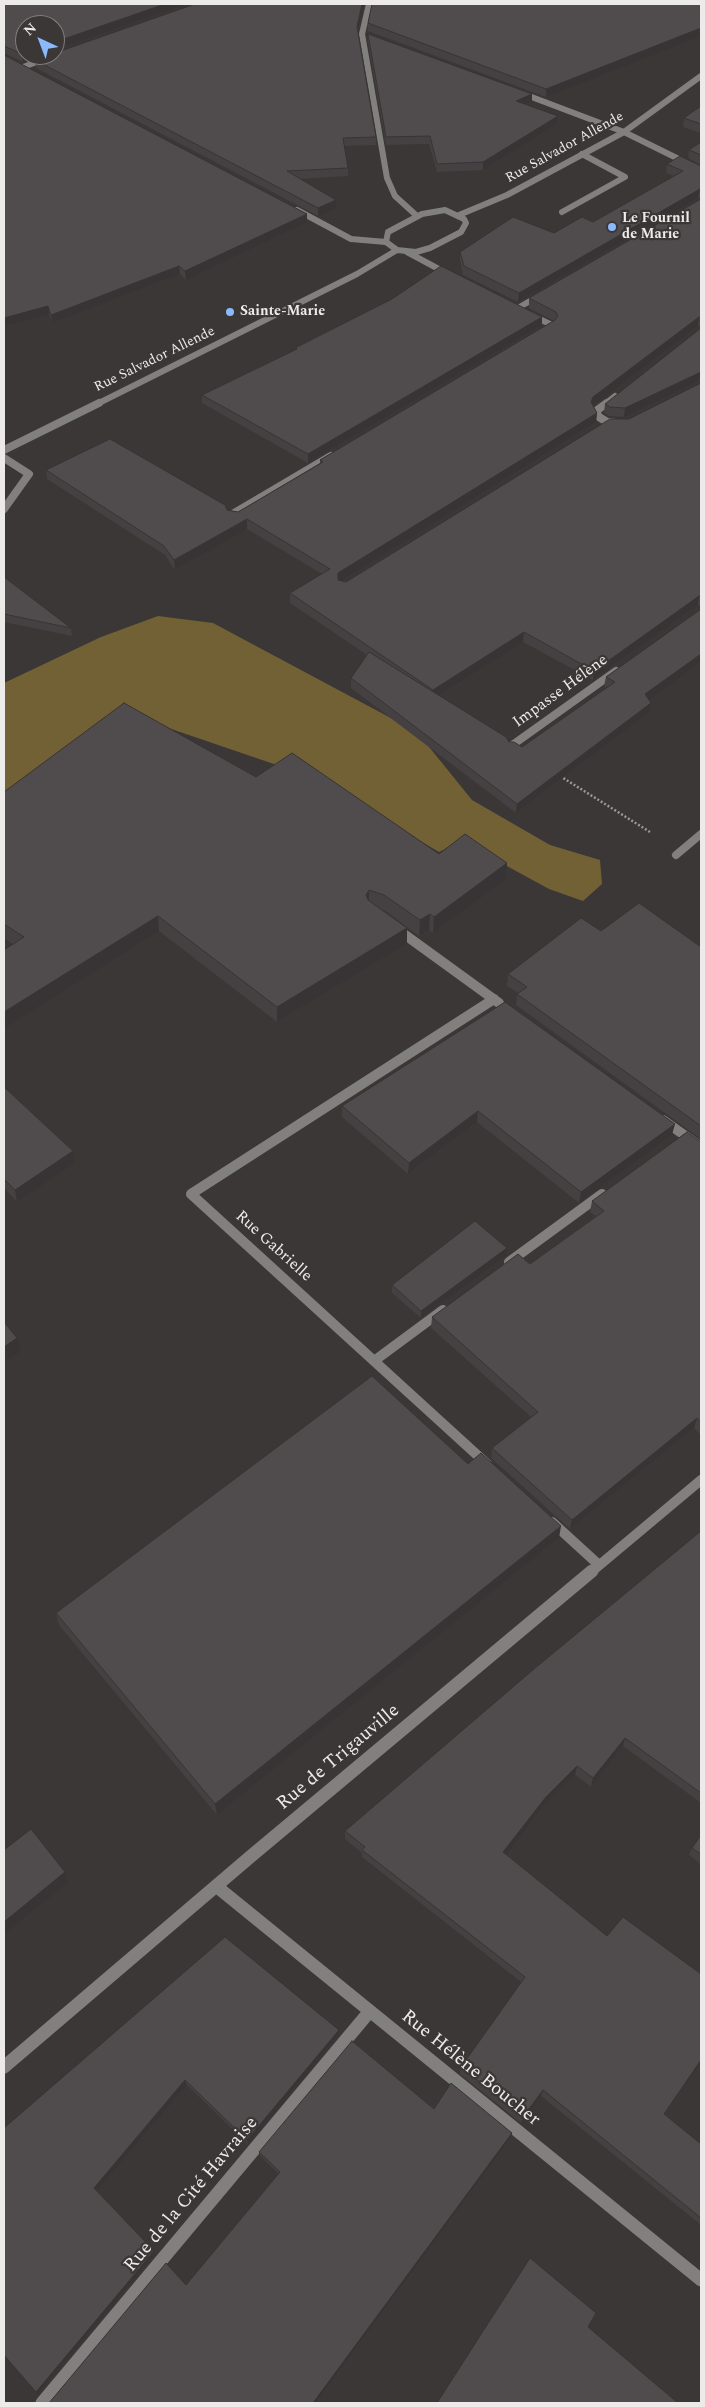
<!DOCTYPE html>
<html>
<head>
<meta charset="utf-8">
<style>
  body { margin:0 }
  #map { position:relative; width:705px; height:2407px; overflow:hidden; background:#3a3736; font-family:Spectral,serif }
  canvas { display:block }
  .frame { position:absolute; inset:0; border:5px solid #edebea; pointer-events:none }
  .north { position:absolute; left:15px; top:15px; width:50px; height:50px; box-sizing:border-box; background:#3a3736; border:1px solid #827f7e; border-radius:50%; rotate:317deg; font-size:14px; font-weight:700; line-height:20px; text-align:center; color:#edebea }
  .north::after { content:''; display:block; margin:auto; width:18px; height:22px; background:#8abafc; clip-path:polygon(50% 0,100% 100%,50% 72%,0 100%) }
</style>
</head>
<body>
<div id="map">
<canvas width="705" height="2407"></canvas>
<div class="frame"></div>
<div class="north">N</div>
</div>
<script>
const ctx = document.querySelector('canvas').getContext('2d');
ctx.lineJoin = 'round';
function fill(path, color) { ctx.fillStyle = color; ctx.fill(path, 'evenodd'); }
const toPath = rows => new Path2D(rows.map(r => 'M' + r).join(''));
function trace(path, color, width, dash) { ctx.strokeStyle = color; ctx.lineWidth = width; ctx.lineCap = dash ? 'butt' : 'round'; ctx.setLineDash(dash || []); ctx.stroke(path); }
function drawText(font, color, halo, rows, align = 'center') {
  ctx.font = font + ' Spectral,serif'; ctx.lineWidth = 4.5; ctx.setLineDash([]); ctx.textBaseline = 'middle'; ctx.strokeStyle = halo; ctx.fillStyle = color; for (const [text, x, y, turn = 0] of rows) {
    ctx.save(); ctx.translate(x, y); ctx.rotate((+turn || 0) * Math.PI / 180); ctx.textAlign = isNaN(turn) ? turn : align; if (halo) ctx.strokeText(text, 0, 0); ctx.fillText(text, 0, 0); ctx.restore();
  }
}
fill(toPath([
  [158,616,213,623,417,732,472,800,550,845,600,860,602,884,583,901,549,889,461,841,439,852,309,776,142,719,4,810,4,683,101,637]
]), '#716135');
trace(toPath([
  [560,776,650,832]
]), '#9a9897', 2.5, [2, 2]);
trace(toPath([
  [562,212,625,177,582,154],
  [407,252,448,274],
  [518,308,540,295],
  [531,315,552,325]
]), '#82807f', 6);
trace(toPath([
  [231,515,331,456],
  [511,746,616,671],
  [676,855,701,834]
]), '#82807f', 8);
trace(toPath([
  [23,67,48,58],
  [521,93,624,132,701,170],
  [297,210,351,239,386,242],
  [605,404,615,396]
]), '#82807f', 6);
trace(toPath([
  [607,403,596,411,599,417,607,422,617,423],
  [4,458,29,474,4,509]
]), '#82807f', 8);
trace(toPath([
  [397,929,499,1003],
  [663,1120,701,1147],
  [509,1262,602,1194],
  [374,1361,443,1310],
  [487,1464,191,1194,494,999],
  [552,1522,599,1565],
  [590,1573,701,1480]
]), '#82807f', 10);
trace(toPath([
  [216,1886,701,2280],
  [4,2067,250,1857,592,1571],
  [42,2403,370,2011]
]), '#82807f', 13);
trace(toPath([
  [369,4,362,34,387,178,395,196,417,216],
  [445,210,464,219,466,223,461,232,430,248,416,252,397,250,386,242,388,232,422,214,445,210],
  [459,215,507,195,624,132,701,76],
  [97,404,357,274,397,250]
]), '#82807f', 6);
trace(toPath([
  [4,450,99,403]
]), '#82807f', 8);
fill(toPath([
  [4,4,187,4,55,50,55,25,23,62,4,53],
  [364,4,358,31,376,137,376,145,344,146,348,168,348,176,299,179,336,200,336,208,318,216,36,68,35,60],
  [701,4,546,97,368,31,368,23],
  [368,34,532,94,532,102,526,104,558,116,557,124,483,170,437,172,429,144,386,145,368,42],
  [4,55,307,214,307,222,186,280,180,274,52,323,49,314],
  [701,106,701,133,683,127,684,118],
  [701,142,701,165,688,158,689,150],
  [667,164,701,166,701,198,698,198,518,302,463,275,460,261,460,252,554,233,593,222,674,176,666,173],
  [701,199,701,327,698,326,593,406,597,413,596,422,341,581,346,582,629,419,701,383,701,606,698,605,593,680,523,642,440,696,509,742,522,747,607,688,604,686,606,677,701,609,701,662,649,700,651,703,650,712,516,813,351,688,351,678,367,655,290,603,290,593,322,574,247,529,175,570,165,555,47,479,46,470,227,510,238,512,320,463,320,460,554,321,529,308,529,298],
  [542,325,308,463,202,403,202,395,295,350,295,348],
  [701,328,701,382,699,381,624,417,609,416,604,413,605,404],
  [4,577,71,628,72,636,4,622],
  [256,777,439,854,507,863,506,879,433,933,429,930,419,936,384,910,382,910,407,928,407,944,277,1022,159,931,4,1029,4,950,13,944,4,938,4,792],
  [601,931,701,947,701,1139,516,1005,517,994,518,993,507,986,508,974],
  [505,1002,672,1135,579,1203,477,1122,408,1174,342,1117,342,1106],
  [4,1087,73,1151,75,1163,17,1202,4,1188],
  [701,1142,701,1435,694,1428,570,1529,491,1458,492,1448,531,1417,431,1328,432,1317,530,1264,596,1216,590,1212,592,1201],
  [507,1248,506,1256,421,1318,392,1293,392,1285],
  [468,1464,559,1538,217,1815,59,1625,56,1613],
  [701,1531,701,1803,623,1746,591,1787,575,1775,544,1805,506,1854,607,1936,701,1974,701,2062,665,2115,701,2144,701,2225,541,2096,521,2123,460,2074,461,2067,521,1982,362,1857,362,1853,345,1839,345,1831],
  [701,1835,701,1864,689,1855,692,1848],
  [339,2035,248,2144,187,2085,97,2191,154,2251,155,2254,38,2394,4,2128],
  [434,2109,512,2133,511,2137,279,2174,260,2156,259,2152]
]), '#454041');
fill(toPath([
  [165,4,187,4,55,50,55,42],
  [362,4,364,4,357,34,357,27],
  [701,28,701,36,546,97,546,89],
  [25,53,25,55,42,55,23,62,22,54],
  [532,94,532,102,515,108,516,101],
  [558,116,557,124,483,170,483,162],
  [700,189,698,198,518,302,519,293],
  [336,200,336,208,318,216,318,208],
  [307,214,307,222,186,280,185,271],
  [179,266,180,274,52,323,51,315],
  [48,306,49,314,4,326,4,318],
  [542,317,542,325,308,463,308,454],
  [699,317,698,326,593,406,591,402,593,397],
  [701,372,699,381,624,417,625,408],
  [597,413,596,422,338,583,338,573],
  [247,519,247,529,175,570,174,560],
  [699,596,698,605,593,680,594,671],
  [524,632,523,642,433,700,433,690],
  [701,654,701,662,644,704,645,694],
  [651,703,650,712,516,813,517,804],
  [507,863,506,879,433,933,434,917],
  [369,890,369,906,366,895],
  [430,914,429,930,419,936,420,920],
  [158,916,159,931,4,1029,4,1012],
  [407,928,407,944,277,1022,277,1007],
  [478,1111,477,1122,408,1174,409,1163],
  [675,1124,672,1135,579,1203,581,1192],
  [73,1151,75,1163,17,1202,15,1190],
  [507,1248,506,1256,421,1318,421,1311],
  [17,1338,21,1351,4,1362,4,1347],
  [697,1418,694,1428,570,1529,572,1520],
  [561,1526,559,1538,217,1815,215,1804],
  [625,1738,623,1746,591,1787,593,1778],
  [577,1766,575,1775,544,1805,502,1860,503,1852,546,1797],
  [65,1872,68,1882,4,1934,4,1922],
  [339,2030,339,2035,248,2144,247,2140],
  [701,2060,701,2062,661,2120,664,2114],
  [185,2080,187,2085,96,2192,94,2188],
  [543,2090,541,2096,521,2123,523,2117],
  [512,2133,511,2137,315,2403,313,2403],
  [154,2251,155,2254,38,2394,36,2392]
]), '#383435');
const building = toPath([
  [4,4,165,4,55,42,55,25,25,25,25,53,22,54,4,46,4,4],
  [195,4,362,4,357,27,376,137,343,138,348,168,287,171,336,200,318,208,35,60,49,55,55,55,55,53,195,4],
  [372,4,701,4,701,28,546,89,368,23,372,4],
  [368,34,532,94,516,101,558,116,483,162,437,164,430,136,386,137,368,34],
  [4,55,307,214,185,271,179,266,51,315,48,306,4,318,4,55],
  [701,106,701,124,684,118,701,106],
  [701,142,701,155,689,150,701,142],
  [680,156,701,166,701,189,700,189,519,293,464,266,460,252,513,217,554,233,582,217,593,222,683,171,667,164,680,156],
  [701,199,701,317,699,317,593,397,591,402,597,413,338,573,338,580,346,582,610,419,629,419,701,383,701,596,699,596,594,671,524,632,433,690,290,593,330,569,247,519,174,560,164,546,46,470,110,439,225,505,227,510,238,512,323,462,320,460,555,320,558,316,556,312,529,298,701,199],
  [441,266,542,317,308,454,202,395,297,349,295,348,392,299,441,266],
  [701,328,701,372,625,408,610,407,605,404,701,328],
  [4,577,71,628,4,614,4,577],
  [701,609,701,654,645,694,651,703,517,804,351,678,369,652,506,737,509,742,514,742,522,747,615,682,606,677,701,609],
  [124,703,256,777,292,753,439,854,465,834,507,863,434,917,430,914,420,920,384,895,369,890,366,895,368,900,407,928,277,1007,158,916,4,1012,4,950,24,937,4,924,4,792,124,703],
  [639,903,701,947,701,1126,517,994,527,987,508,974,581,918,601,931,639,903],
  [505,1002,675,1124,581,1192,478,1111,409,1163,342,1106,505,1002],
  [4,1087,73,1151,15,1190,4,1179,4,1087],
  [687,1132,701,1142,701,1422,697,1418,572,1520,492,1448,538,1412,432,1317,518,1254,530,1264,604,1211,592,1201,687,1132],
  [475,1221,507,1248,421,1311,392,1285,475,1221],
  [4,1322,17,1338,4,1347,4,1322],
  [372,1376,468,1464,481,1453,561,1526,215,1804,56,1613,372,1376],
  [701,1531,701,1793,625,1738,593,1778,577,1766,546,1797,503,1852,607,1936,623,1917,701,1974,701,2060,664,2114,701,2144,701,2218,543,2090,523,2117,461,2067,525,1977,362,1850,365,1847,345,1831,534,1669,701,1531],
  [31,1829,65,1872,4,1922,4,1850,31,1829],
  [701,1835,701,1854,692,1848,701,1835],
  [225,1937,339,2030,247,2140,185,2080,94,2188,154,2251,36,2392,4,2355,4,2128,225,1937],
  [352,2041,434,2109,451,2083,512,2133,313,2403,49,2403,166,2263,186,2285,280,2172,259,2152,352,2041],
  [530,2258,596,2313,588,2327,678,2403,437,2403,530,2258]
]);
fill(building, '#504b4c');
trace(building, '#383435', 1);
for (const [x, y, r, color] of [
  [612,227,5,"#8abafc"],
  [230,312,5,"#8abafc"]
]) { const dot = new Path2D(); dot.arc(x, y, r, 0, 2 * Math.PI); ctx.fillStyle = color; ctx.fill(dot); trace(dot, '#3a3736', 2); }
drawText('14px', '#edebea', '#3a3736', [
  ["Rue Salvador Allende",565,148,-29],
  ["Rue Salvador Allende",155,360,-26]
]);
drawText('bold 14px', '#edebea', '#3a3736', [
  ["Le Fournil",622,219],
  ["de Marie",622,235],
  ["Sainte-Marie",240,312]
], 'left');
drawText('16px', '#edebea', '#3a3736', [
  ["Impasse Hélène",561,692,-36],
  ["Rue Gabrielle",273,1247,42]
]);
drawText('19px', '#edebea', '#3a3736', [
  ["Rue de Trigauville",339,1758,-40],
  ["Rue Hélène Boucher",470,2069,39],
  ["Rue de la Cité Havraise",192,2195,-50]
]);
</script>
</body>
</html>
